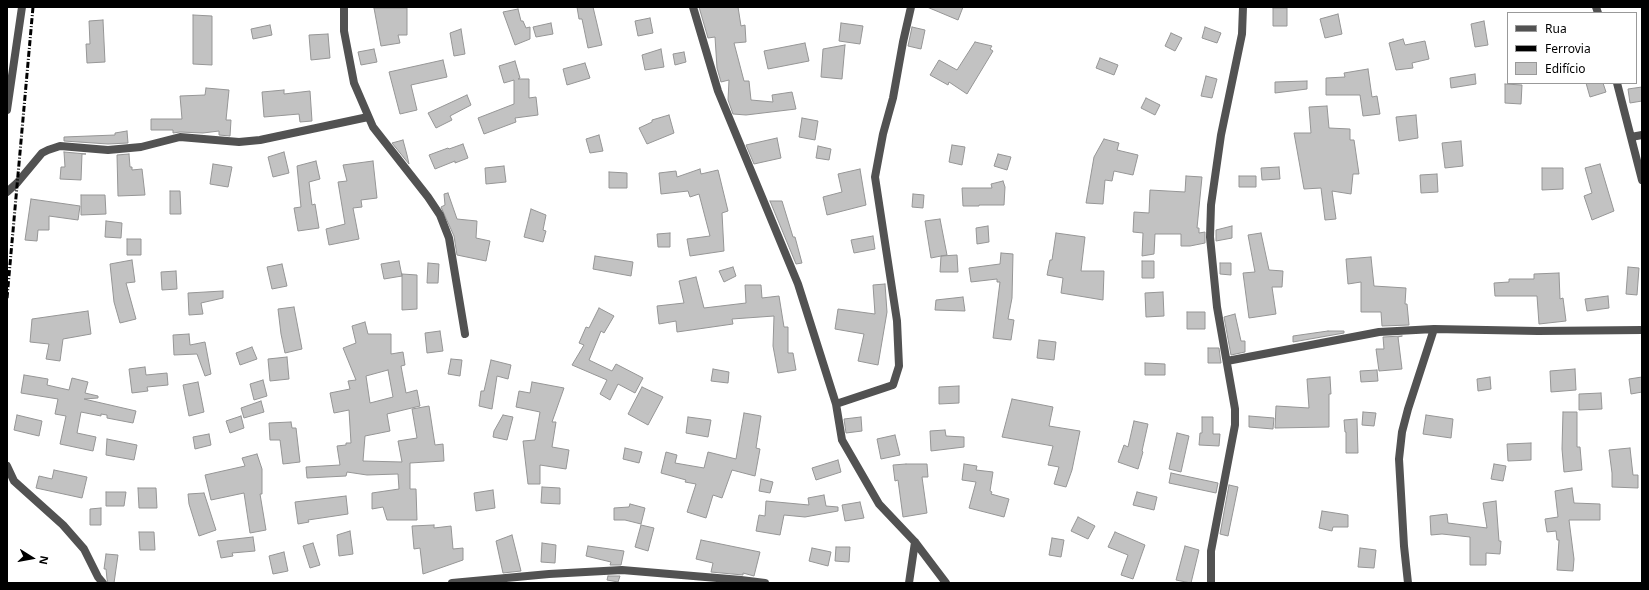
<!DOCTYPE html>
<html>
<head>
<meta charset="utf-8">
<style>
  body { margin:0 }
  #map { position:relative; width:1649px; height:590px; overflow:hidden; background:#fff; font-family:"Noto Sans",sans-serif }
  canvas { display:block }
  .frame { position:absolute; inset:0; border:8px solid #000; pointer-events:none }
  .legend { position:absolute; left:1507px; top:12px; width:130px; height:72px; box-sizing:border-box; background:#fff; border:1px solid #999; margin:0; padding:5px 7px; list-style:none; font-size:12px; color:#000 }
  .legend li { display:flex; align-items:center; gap:8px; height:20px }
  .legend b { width:20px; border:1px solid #999 }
  .north { position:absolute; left:12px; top:538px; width:40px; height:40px; -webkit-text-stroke:3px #fff; paint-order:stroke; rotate:101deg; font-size:11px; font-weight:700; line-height:16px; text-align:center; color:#000 }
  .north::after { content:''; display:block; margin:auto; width:14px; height:18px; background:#000; clip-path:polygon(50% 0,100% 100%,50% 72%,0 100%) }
</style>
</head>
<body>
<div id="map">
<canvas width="1649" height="590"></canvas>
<div class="frame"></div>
<ul class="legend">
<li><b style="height:5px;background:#525252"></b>Rua</li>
<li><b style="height:5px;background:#000"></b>Ferrovia</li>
<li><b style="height:11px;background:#c2c2c2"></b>Edifício</li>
</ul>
<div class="north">N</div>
</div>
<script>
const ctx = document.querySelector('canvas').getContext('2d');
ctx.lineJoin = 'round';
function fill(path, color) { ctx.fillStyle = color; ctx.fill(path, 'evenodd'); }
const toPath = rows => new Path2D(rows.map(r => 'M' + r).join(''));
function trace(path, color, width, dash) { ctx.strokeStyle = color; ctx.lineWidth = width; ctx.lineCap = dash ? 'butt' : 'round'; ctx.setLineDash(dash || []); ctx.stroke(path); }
const building = toPath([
  [577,7,593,7,602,45,588,48,582,19,579,19,577,7],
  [699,7,738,7,741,26,745,25,746,42,734,43,744,81,749,81,751,100,773,102,772,95,792,92,796,109,746,115,733,114,728,100,729,80,721,82,717,68,715,37,708,38,699,7],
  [927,7,963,7,958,20,927,7],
  [374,8,407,8,407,35,398,35,400,43,381,46,374,8],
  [1273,8,1287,8,1287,26,1273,26,1273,8],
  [518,9,521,21,523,21,526,28,530,27,530,39,515,45,503,12,518,9],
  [1338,14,1342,34,1325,38,1320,19,1338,14],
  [193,15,212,16,212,65,193,64,193,15],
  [650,18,653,33,638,36,635,21,650,18],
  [103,20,105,62,87,63,86,44,90,44,89,21,103,20],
  [1484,21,1488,45,1475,47,1471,24,1484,21],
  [551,23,553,34,536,37,533,27,551,23],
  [841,23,863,26,860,44,839,41,841,23],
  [270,25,272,35,253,39,251,29,270,25],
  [912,27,925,30,921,49,908,46,912,27],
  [1205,27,1221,33,1217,43,1202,38,1205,27],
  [461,29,465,54,454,56,450,33,461,29],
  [1171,33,1182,38,1175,51,1165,46,1171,33],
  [328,34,330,58,311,60,309,35,328,34],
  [1403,39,1405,45,1425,41,1429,59,1412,63,1413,68,1396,70,1389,43,1403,39],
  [975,42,992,46,990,49,993,51,967,94,949,82,948,85,930,75,939,60,957,70,975,42],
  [805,43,809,61,768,69,764,51,805,43],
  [845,45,842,79,821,77,823,49,845,45],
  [374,49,377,62,361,65,358,52,374,49],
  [661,49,664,67,645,70,642,55,661,49],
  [684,52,686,62,675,65,673,54,684,52],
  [1100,58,1118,65,1114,75,1096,68,1100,58],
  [443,60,447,77,411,85,417,110,400,114,389,72,443,60],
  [515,61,520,78,518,79,529,79,529,98,536,97,538,115,515,118,516,122,484,134,478,118,514,104,514,80,504,83,499,66,515,61],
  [585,63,590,78,567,85,563,69,585,63],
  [1368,69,1372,97,1377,96,1380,114,1363,116,1360,95,1326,95,1326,78,1345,77,1344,73,1368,69],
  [1475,74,1476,84,1451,88,1450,78,1475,74],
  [1206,76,1217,79,1212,98,1201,96,1206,76],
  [1307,81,1307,89,1275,93,1275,82,1307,81],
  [1586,83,1603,83,1606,92,1590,97,1586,83],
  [1505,84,1522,85,1521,104,1505,103,1505,84],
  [1642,87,1642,101,1630,103,1628,89,1642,87],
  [206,88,229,90,226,120,231,120,230,136,219,135,219,131,203,133,180,132,173,133,173,130,151,130,151,119,182,119,180,96,205,95,206,88],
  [284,90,284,94,310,91,312,121,300,122,299,114,264,117,262,92,284,90],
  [467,95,471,105,450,116,452,120,436,128,428,113,467,95],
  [1146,98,1160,105,1155,115,1141,108,1146,98],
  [1327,106,1329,128,1350,129,1350,140,1354,140,1359,174,1353,174,1351,194,1332,191,1336,219,1325,220,1321,188,1304,189,1294,133,1311,133,1309,107,1327,106],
  [669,115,674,133,647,144,639,128,652,122,652,120,669,115],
  [1416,115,1418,138,1399,141,1396,117,1416,115],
  [802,118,818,121,815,140,799,137,802,118],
  [127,131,128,143,108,144,64,141,64,137,115,135,115,133,127,131],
  [599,135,603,151,590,153,586,139,599,135],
  [777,138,781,158,754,164,746,145,777,138],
  [1104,139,1119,143,1117,150,1138,155,1133,175,1114,171,1112,181,1105,180,1103,204,1086,203,1094,157,1104,139],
  [403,140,407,155,409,164,392,143,403,140],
  [1461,141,1463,166,1445,168,1442,143,1461,141],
  [463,144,468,158,455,163,455,161,435,169,429,155,448,148,449,149,463,144],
  [952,145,965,147,962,165,949,162,952,145],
  [818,146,831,149,829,160,816,158,818,146],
  [64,152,86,154,82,154,81,180,60,179,61,167,65,167,64,152],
  [284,152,289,173,273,177,268,157,284,152],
  [129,154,130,167,132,167,132,170,142,169,145,195,118,196,117,155,129,154],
  [998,154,1011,157,1007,170,994,166,998,154],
  [316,161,320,179,309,182,312,205,315,204,319,228,298,231,294,208,301,207,297,166,316,161],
  [373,161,377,198,361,200,362,207,353,208,359,239,329,245,326,229,345,224,338,182,347,181,343,165,373,161],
  [213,164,232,167,228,187,210,184,213,164],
  [1600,164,1614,211,1592,220,1584,196,1592,193,1585,168,1600,164],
  [504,166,506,182,486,184,485,168,504,166],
  [1279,167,1280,179,1262,180,1261,168,1279,167],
  [1542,168,1563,168,1563,189,1542,190,1542,168],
  [700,169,701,174,718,170,728,211,722,213,724,251,690,256,687,239,710,236,699,194,690,197,688,191,661,194,659,173,676,171,677,177,700,169],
  [860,169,866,205,827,215,823,197,842,192,838,174,860,169],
  [609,172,627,173,627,188,609,188,609,172],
  [1437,174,1438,192,1421,193,1420,175,1437,174],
  [1186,176,1202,177,1197,228,1199,228,1199,233,1205,232,1205,243,1190,246,1181,246,1181,234,1155,234,1154,254,1142,256,1143,233,1133,232,1134,212,1149,213,1150,190,1185,192,1186,176],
  [1239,176,1256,176,1256,187,1239,187,1239,176],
  [1003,181,1005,187,1004,205,979,205,979,206,963,206,962,188,992,188,991,184,1003,181],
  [170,191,180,191,181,214,170,214,170,191],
  [448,193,457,219,477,221,476,238,490,241,486,261,457,255,454,236,441,207,445,205,444,194,448,193],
  [913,194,924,195,923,208,912,207,913,194],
  [81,195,105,195,106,214,81,215,81,195],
  [31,199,80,206,78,220,49,216,49,230,38,230,37,241,25,240,31,199],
  [770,201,782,201,793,237,795,237,802,263,796,264,770,201],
  [531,209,546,215,543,230,546,231,543,242,524,237,531,209],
  [940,219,947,255,941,256,957,255,958,272,940,272,941,256,931,258,925,221,940,219],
  [106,221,122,223,121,238,105,237,106,221],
  [988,226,989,242,977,244,976,228,988,226],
  [1232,226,1232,238,1216,241,1216,230,1232,226],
  [670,233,670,247,658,247,657,234,670,233],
  [1056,233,1085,237,1081,271,1104,271,1103,300,1061,293,1063,278,1047,275,1050,260,1052,260,1056,233],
  [1261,233,1269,270,1283,271,1282,287,1272,287,1276,314,1249,318,1243,273,1255,272,1248,235,1261,233],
  [873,236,875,249,854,253,851,240,873,236],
  [127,239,141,239,141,255,127,255,127,239],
  [1001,253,1013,254,1012,298,1008,319,1014,320,1011,340,993,338,1000,282,997,282,997,279,971,282,969,268,1000,264,1001,253],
  [595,256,633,262,631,276,593,269,595,256],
  [1371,257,1374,286,1406,288,1405,304,1407,304,1409,325,1382,326,1381,312,1361,312,1361,282,1348,284,1346,259,1371,257],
  [132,260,135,282,126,283,136,319,120,323,114,302,110,264,132,260],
  [399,261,402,276,384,279,381,264,399,261],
  [1142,261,1154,261,1154,278,1142,278,1142,261],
  [428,263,439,264,438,283,427,283,428,263],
  [1220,263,1231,263,1231,275,1220,274,1220,263],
  [282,264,287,286,272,289,267,267,282,264],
  [733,267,736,276,724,282,719,271,733,267],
  [1628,267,1639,268,1637,295,1626,294,1628,267],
  [176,271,177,289,162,290,161,272,176,271],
  [1559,273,1560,299,1563,298,1566,321,1539,324,1537,296,1495,296,1494,283,1509,282,1509,279,1534,279,1534,274,1559,273],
  [402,274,417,275,417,309,402,310,402,274],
  [696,277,704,308,746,303,745,285,761,285,762,298,779,296,784,327,788,327,788,353,793,353,796,370,778,373,773,346,774,316,732,319,733,324,677,332,676,321,659,324,657,306,684,303,679,281,696,277],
  [885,284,887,312,878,365,858,361,864,334,835,329,838,309,875,314,873,285,885,284],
  [223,291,223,298,201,303,203,314,189,315,188,293,223,291],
  [1163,292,1164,316,1146,317,1145,293,1163,292],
  [1608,296,1609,308,1587,311,1585,299,1608,296],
  [963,297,965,311,935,310,936,300,963,297],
  [294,307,302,349,285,353,281,334,278,309,294,307],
  [599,308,614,316,604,333,601,331,589,360,612,371,616,364,643,378,635,393,618,384,610,400,600,394,607,380,572,365,584,345,579,343,586,327,589,328,599,308],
  [88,311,91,334,63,339,60,361,46,359,49,344,30,342,32,319,88,311],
  [1187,312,1205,312,1205,329,1187,329,1187,312],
  [1235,314,1241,341,1245,341,1245,352,1231,355,1224,317,1235,314],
  [365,322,368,334,391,334,391,354,403,352,405,365,401,366,406,393,417,390,420,406,387,414,390,431,365,436,363,461,402,462,398,441,417,438,412,409,429,406,435,445,443,444,444,461,410,463,410,489,416,489,417,520,387,520,383,507,372,509,372,493,399,489,398,474,367,475,347,472,346,476,307,478,306,467,340,465,337,446,346,445,346,443,351,443,349,410,334,413,330,393,350,389,348,381,356,380,343,348,356,343,352,326,365,322],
  [388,370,393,397,370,403,366,376,388,370],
  [440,331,443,351,427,353,425,333,440,331],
  [1328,331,1344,331,1344,333,1293,342,1293,336,1328,331],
  [189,334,190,345,205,342,211,374,205,376,197,354,174,355,173,335,189,334],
  [1402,336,1398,337,1402,369,1379,371,1376,349,1384,349,1383,337,1402,336],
  [1039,340,1056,342,1054,360,1037,358,1039,340],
  [252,347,257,359,240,365,236,353,252,347],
  [1208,348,1219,348,1221,363,1208,363,1208,348],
  [287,357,289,379,270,381,268,359,287,357],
  [451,359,462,360,460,376,448,374,451,359],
  [491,360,511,365,508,379,497,376,492,409,479,406,481,391,484,391,491,360],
  [1145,363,1165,364,1165,375,1145,375,1145,363],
  [145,367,146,375,167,373,168,385,147,387,148,391,132,393,129,369,145,367],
  [713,369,729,372,728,383,711,381,713,369],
  [1575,369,1576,390,1551,392,1550,371,1575,369],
  [1377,370,1378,381,1361,382,1360,371,1377,370],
  [24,375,48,379,47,385,69,390,72,378,88,382,85,393,98,396,98,398,84,399,136,411,133,423,107,418,107,415,101,414,101,416,81,412,77,433,96,437,93,451,60,444,66,416,55,414,58,399,21,393,24,375],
  [1330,377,1331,394,1329,394,1329,427,1275,428,1276,406,1309,408,1307,379,1330,377],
  [1490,377,1491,389,1478,391,1477,379,1490,377],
  [1642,377,1642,392,1631,394,1629,379,1642,377],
  [263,380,267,396,254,400,250,384,263,380],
  [198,382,204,412,189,416,183,385,198,382],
  [532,382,564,388,552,422,556,422,552,447,569,450,566,469,540,465,540,484,528,484,523,441,535,440,540,412,516,407,519,391,530,393,532,382],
  [959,386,959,403,939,404,939,387,959,386],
  [642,387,663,397,648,425,628,414,642,387],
  [1601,393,1602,409,1579,410,1579,394,1601,393],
  [1012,399,1053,407,1049,426,1080,431,1072,470,1066,487,1054,484,1059,467,1048,465,1053,446,1002,437,1012,399],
  [261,401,264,412,244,418,241,408,261,401],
  [1363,412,1376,413,1374,426,1362,425,1363,412],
  [1563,412,1577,412,1577,447,1580,447,1582,470,1564,472,1562,449,1563,412],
  [744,413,761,416,756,448,760,449,755,476,732,470,722,498,713,495,706,518,687,512,696,484,685,482,686,480,661,473,666,452,677,455,675,463,704,468,708,452,736,459,744,413],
  [17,415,42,421,39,436,14,430,17,415],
  [503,415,513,417,507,440,493,437,494,431,503,415],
  [1426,415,1453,419,1451,438,1423,434,1426,415],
  [241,416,244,428,230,433,226,421,241,416],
  [1249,416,1274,418,1273,429,1249,427,1249,416],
  [688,417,711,420,708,437,686,433,688,417],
  [861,417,862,431,846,433,844,419,861,417],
  [1202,417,1213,417,1213,434,1220,434,1219,446,1199,445,1200,433,1202,433,1202,417],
  [1357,419,1358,453,1346,453,1346,432,1345,432,1344,420,1357,419],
  [1134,421,1148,424,1142,451,1143,452,1138,469,1118,462,1124,445,1128,447,1134,421],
  [291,422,292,428,296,428,300,462,283,464,280,440,270,440,269,423,291,422],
  [945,430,946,436,964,437,964,447,931,451,930,431,945,430],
  [1177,433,1189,436,1181,472,1169,469,1177,433],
  [209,434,211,445,195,449,193,437,209,434],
  [895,435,900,455,881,459,877,439,895,435],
  [107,439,137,445,134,460,106,455,107,439],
  [1531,443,1531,460,1508,461,1507,444,1531,443],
  [625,448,642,452,639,463,623,459,625,448],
  [1630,448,1633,475,1638,475,1638,488,1612,487,1612,473,1609,450,1630,448],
  [257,454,262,469,262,494,260,494,266,530,250,533,244,493,211,500,205,475,245,466,242,458,257,454],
  [838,460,841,472,816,480,812,468,838,460],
  [906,464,927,464,928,477,922,477,927,513,903,517,898,480,895,481,893,465,906,464],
  [964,464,977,466,976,470,993,472,990,491,992,492,991,494,1009,499,1004,517,969,508,976,482,962,480,964,464],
  [1494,464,1506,466,1503,481,1491,479,1494,464],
  [54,470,87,477,82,498,36,488,39,476,52,479,54,470],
  [1171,473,1218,483,1216,493,1169,483,1171,473],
  [761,479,773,482,770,493,759,491,761,479],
  [1229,485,1238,487,1228,536,1220,534,1229,485],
  [542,487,560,488,560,504,541,503,542,487],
  [138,488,156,488,157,508,139,508,138,488],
  [1572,488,1574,503,1600,504,1600,520,1569,520,1574,559,1573,571,1557,570,1559,540,1557,540,1556,531,1547,532,1545,519,1558,517,1555,491,1572,488],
  [493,490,495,508,476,511,474,493,493,490],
  [106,492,126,492,124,506,106,506,106,492],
  [1137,492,1157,497,1154,510,1133,505,1137,492],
  [204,493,216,530,199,536,189,504,188,494,204,493],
  [824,495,826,506,838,507,838,511,805,517,784,515,780,535,756,531,759,515,765,516,766,501,809,505,808,498,824,495],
  [346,496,348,514,308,520,309,522,298,524,295,502,346,496],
  [1496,501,1499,541,1501,541,1500,554,1486,553,1486,565,1470,565,1470,537,1442,534,1431,535,1430,516,1447,514,1448,523,1487,528,1483,503,1496,501],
  [860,502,864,518,845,521,842,505,860,502],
  [630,504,645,508,641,524,625,520,614,520,614,508,629,507,630,504],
  [101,508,101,525,90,525,90,509,101,508],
  [1322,511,1348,515,1348,527,1333,527,1332,531,1319,528,1322,511],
  [1078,517,1095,526,1088,539,1071,531,1078,517],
  [434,525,434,528,451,526,453,549,463,548,463,560,423,574,420,548,414,549,412,526,434,525],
  [641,525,654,528,648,551,635,547,641,525],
  [350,531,353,554,339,556,337,535,350,531],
  [139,532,154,532,155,550,140,550,139,532],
  [1115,532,1145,545,1133,579,1121,575,1128,555,1108,547,1115,532],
  [512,535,521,571,503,573,496,541,512,535],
  [253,537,255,551,232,553,233,556,221,558,217,541,253,537],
  [1052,538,1064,540,1061,557,1049,555,1052,538],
  [701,540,760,552,754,576,743,573,743,575,711,572,713,563,696,559,701,540],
  [313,543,320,565,310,568,303,546,313,543],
  [542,543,556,545,555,563,541,562,542,543],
  [588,546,624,551,621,565,610,565,611,562,586,556,588,546],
  [1185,546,1199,550,1191,583,1176,580,1185,546],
  [836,547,850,547,849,562,835,561,836,547],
  [812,548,831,552,828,566,809,561,812,548],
  [1360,548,1376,550,1374,568,1358,567,1360,548],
  [284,552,288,571,273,574,269,556,284,552],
  [106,554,118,555,114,583,108,583,107,579,106,569,104,569,106,554],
  [608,576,620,576,618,582,607,580,608,576]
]);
fill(building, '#c2c2c2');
trace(building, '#969696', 1);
trace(toPath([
  [344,7,344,31,354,83,373,127,428,197,440,215,449,238,465,334],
  [693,7,718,91,798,284,836,404,842,440,879,504,915,542,946,583],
  [1596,7,1598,13],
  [1617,83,1642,180],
  [7,110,22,7],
  [1631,137,1642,135],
  [7,192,17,183,42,153,48,150,60,146,108,150,141,147,180,137,239,142,260,140,368,117],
  [1227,361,1379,332,1434,329,1538,331,1642,330],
  [836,404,893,385,899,366,897,321,875,177,883,134,893,98,903,42,911,7],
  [7,466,14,481,63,525,84,549,98,577,103,583],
  [452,583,549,574,622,570,741,580,765,583],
  [909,583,915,542],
  [1211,583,1211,551,1235,425,1235,409,1217,307,1210,237,1211,205,1221,135,1242,34,1243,7],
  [1408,583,1404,546,1399,459,1402,432,1408,409,1434,329]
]), '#525252', 8);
trace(toPath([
  [7,298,33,7]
]), '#000', 3, [6, 2, 1, 2]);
</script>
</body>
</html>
